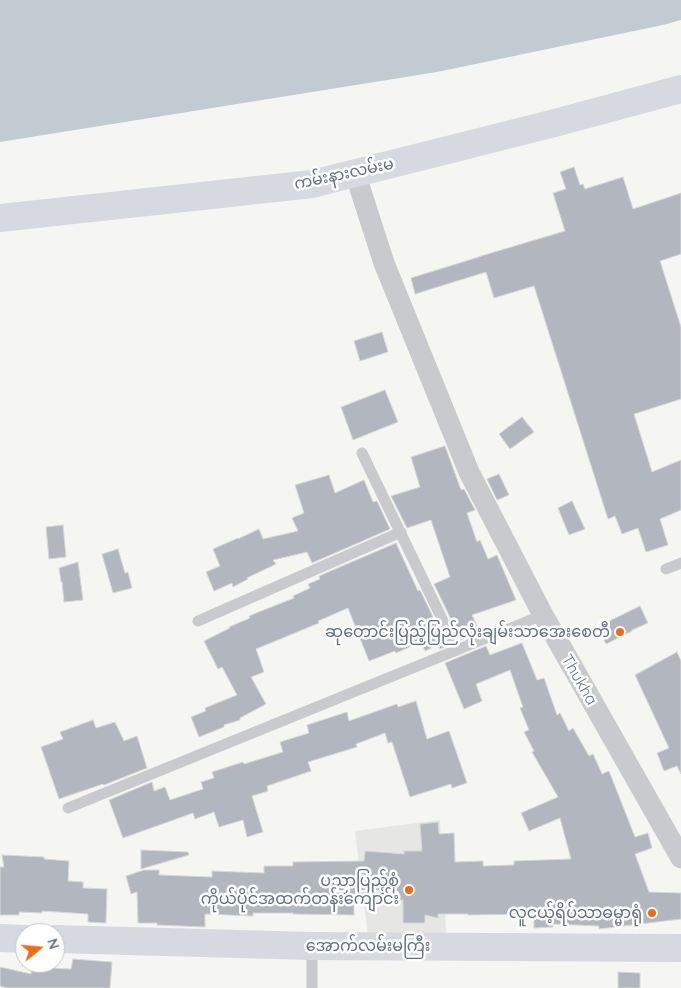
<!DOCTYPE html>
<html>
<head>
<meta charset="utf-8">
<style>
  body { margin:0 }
  #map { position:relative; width:681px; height:988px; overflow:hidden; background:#f5f6f1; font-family:Quicksand,sans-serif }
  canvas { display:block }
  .north { position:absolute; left:15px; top:923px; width:50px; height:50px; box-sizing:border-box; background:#fff; border:1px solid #c0c6cf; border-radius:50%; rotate:73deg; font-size:14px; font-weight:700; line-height:20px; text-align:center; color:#627086 }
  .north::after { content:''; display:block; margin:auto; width:18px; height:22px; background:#f46a14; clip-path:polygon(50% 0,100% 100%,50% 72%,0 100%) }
</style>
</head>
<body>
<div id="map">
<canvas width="681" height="988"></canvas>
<div class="north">N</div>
</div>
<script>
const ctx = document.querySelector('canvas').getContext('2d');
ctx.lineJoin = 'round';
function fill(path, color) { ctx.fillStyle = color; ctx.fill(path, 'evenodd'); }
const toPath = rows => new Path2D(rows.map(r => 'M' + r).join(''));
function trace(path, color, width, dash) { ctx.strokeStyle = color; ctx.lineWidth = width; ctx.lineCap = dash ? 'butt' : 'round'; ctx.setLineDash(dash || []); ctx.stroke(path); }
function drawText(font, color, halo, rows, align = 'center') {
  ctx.font = font + ' Quicksand,"Noto Sans Myanmar",sans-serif'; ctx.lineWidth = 5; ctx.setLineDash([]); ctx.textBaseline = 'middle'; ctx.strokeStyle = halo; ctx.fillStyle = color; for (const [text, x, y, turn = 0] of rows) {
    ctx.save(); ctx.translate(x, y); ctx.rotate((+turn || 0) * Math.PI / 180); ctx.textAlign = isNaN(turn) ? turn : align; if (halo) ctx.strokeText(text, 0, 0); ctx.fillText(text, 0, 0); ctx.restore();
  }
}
fill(toPath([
  [440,820,446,933,368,935,355,831]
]), '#e6e6e5');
fill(toPath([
  [0,0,681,0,681,20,663,25,437,72,0,142]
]), '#c2cbd2');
const building = toPath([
  [574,167,580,185,583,184,585,189,623,177,633,209,681,193,681,254,660,261,681,327,681,399,634,414,652,472,681,460,681,510,660,519,668,545,646,552,638,528,622,534,615,516,608,519,534,286,494,298,486,272,415,294,411,278,482,256,481,256,565,231,553,193,566,189,560,172,574,167],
  [382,332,388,352,360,361,354,341,382,332],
  [385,390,398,422,353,440,341,407,385,390],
  [522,417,534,432,510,449,499,434,522,417],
  [445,446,461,490,464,489,475,510,467,513,477,542,480,540,488,559,497,555,516,600,472,615,480,632,461,640,434,584,450,577,431,520,407,528,391,496,420,487,411,457,445,446],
  [499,474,509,495,497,500,487,479,499,474],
  [329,475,335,493,364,480,373,502,377,501,390,529,312,563,307,552,273,560,276,564,247,578,248,579,233,587,232,583,214,591,206,572,220,566,213,549,238,538,238,539,259,529,263,539,298,531,292,518,304,513,295,485,329,475],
  [572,501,585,529,569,535,558,508,572,501],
  [63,525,66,557,49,559,46,527,63,525],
  [396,543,418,591,420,590,447,646,440,649,438,645,425,651,421,642,396,653,395,651,369,661,348,608,318,621,319,623,256,649,264,672,251,677,266,704,240,718,240,720,224,725,224,727,199,737,191,717,206,711,205,708,237,695,222,667,218,669,204,641,230,628,229,627,250,618,249,616,294,598,293,596,310,588,308,584,320,579,319,576,396,543],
  [118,549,125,573,128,572,132,588,113,593,102,554,118,549],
  [78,562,83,600,64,602,62,582,61,582,59,568,78,562],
  [640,606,648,623,632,630,632,631,606,644,597,627,640,606],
  [522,643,537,680,544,678,557,715,560,713,569,731,573,728,589,756,593,754,602,774,609,771,635,837,648,833,652,848,635,854,649,892,681,893,681,919,599,929,599,926,552,924,553,927,534,928,534,914,468,915,468,914,438,914,438,918,425,915,425,923,403,923,403,900,354,896,354,915,293,914,293,913,253,913,253,916,205,914,205,927,157,925,157,923,138,923,137,892,131,894,126,876,144,870,159,870,159,875,212,877,212,871,264,873,264,866,293,866,293,862,364,861,365,851,404,854,404,851,422,851,420,824,438,822,439,834,454,833,455,862,483,861,483,866,514,865,514,861,571,859,560,818,529,831,521,813,558,797,532,752,534,751,524,732,529,730,520,708,523,707,510,670,476,684,482,701,464,709,445,663,486,646,490,655,522,643],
  [677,652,681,661,681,774,677,766,664,771,657,753,669,748,635,675,677,652],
  [416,701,427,739,449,731,467,783,452,788,451,784,410,797,392,742,388,743,385,733,356,744,357,747,308,762,311,771,267,786,268,791,252,796,263,832,247,837,243,820,219,827,214,812,195,819,193,813,123,838,109,800,152,782,154,791,165,787,170,800,203,789,201,782,214,778,212,772,243,762,244,764,283,752,280,742,309,733,307,725,347,712,349,721,397,704,398,707,416,701],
  [93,720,96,728,115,722,124,741,137,736,147,768,104,785,103,784,59,799,41,747,63,739,60,732,93,720],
  [141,850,188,852,189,855,141,869,141,850],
  [2,855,44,857,44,859,69,861,68,881,83,882,83,888,107,889,106,923,88,922,88,914,42,911,42,913,19,912,19,915,0,915,0,867,4,867,2,855],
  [73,959,112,962,110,988,8,988,0,986,0,967,31,974,32,967,71,969,73,959],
  [618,972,640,973,640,988,618,988,618,972]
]);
fill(building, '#b2b7bf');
trace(building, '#d7d7d4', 1);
trace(toPath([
  [362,453,457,650],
  [666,569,681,563],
  [198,621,401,532],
  [68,808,543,615],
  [312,988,312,946]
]), '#c8cace', 11);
trace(toPath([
  [355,173,384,263,469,472,543,615,681,858]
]), '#c8cace', 21);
trace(toPath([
  [0,218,312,184,551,124,681,89],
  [0,938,25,939],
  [55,939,312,946,681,948]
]), '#d6d9df', 28);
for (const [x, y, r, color] of [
  [620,632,5,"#f46a14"],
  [409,890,5,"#f46a14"],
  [652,913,5,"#f46a14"]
]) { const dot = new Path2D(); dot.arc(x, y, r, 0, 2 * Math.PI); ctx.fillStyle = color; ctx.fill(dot); trace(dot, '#fff', 2); }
drawText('16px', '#627086', '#fff', [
  ["ကမ်းနားလမ်းမ",344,174,-12],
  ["Thukha",579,680,60],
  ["အောက်လမ်းမကြီး",368,946]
]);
drawText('16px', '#627086', '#fff', [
  ["ဆုတောင်းပြည့်ပြည်လုံးချမ်းသာအေးစေတီ",610,632],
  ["ပညာပြည့်စုံ",399,881],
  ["ကိုယ်ပိုင်အထက်တန်းကျောင်း",399,899],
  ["လူငယ့်ရိပ်သာဓမ္မာရုံ",642,913]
], 'right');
</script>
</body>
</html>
